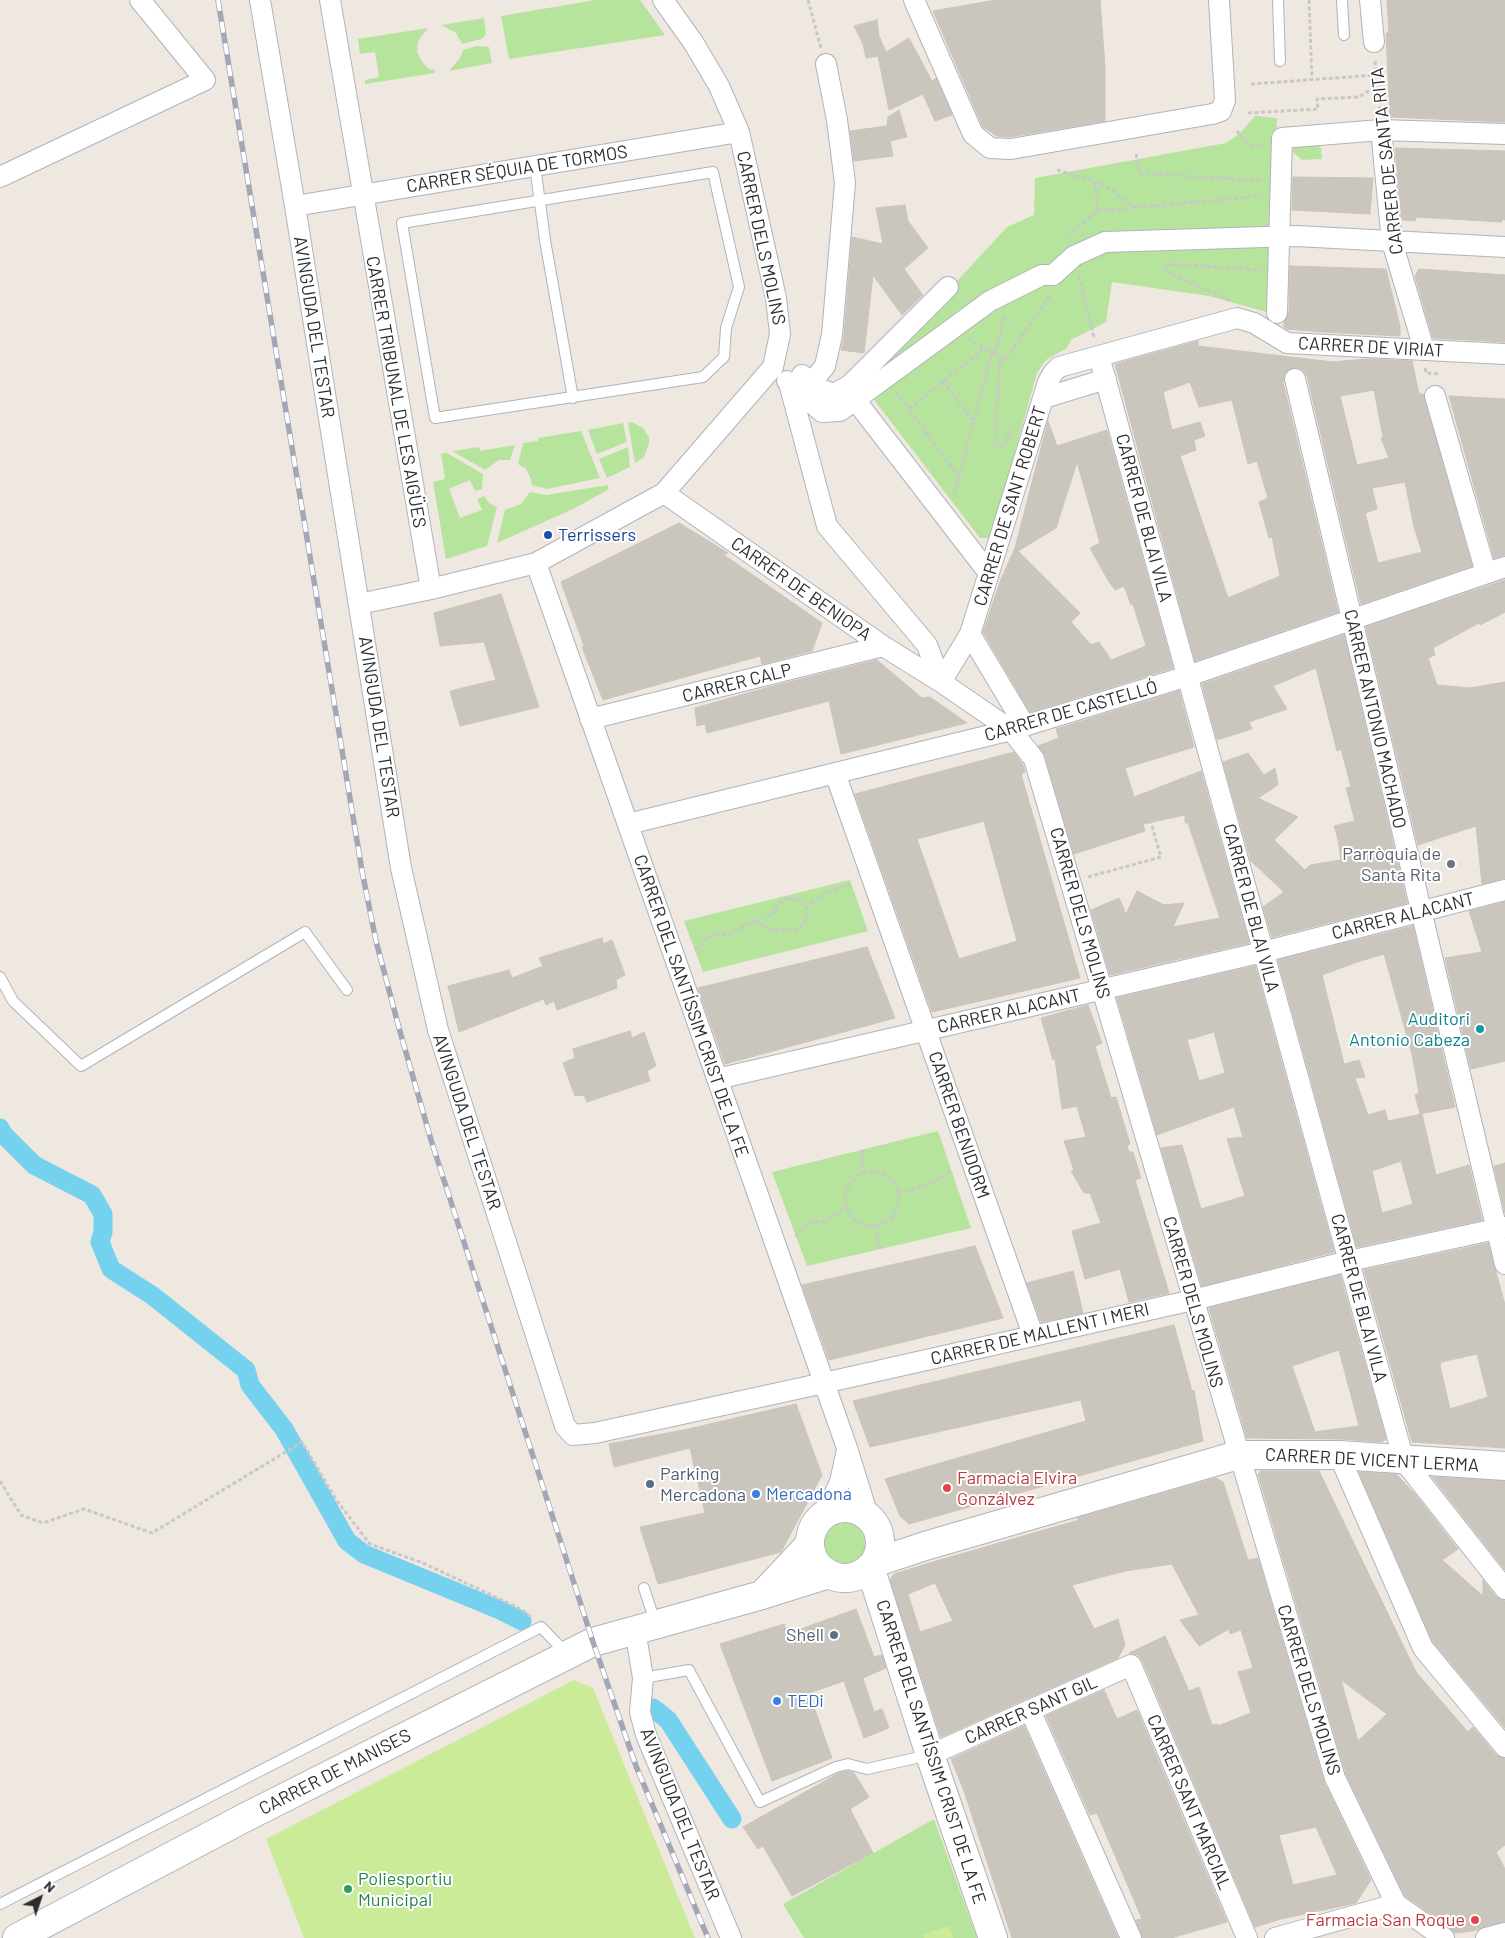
<!DOCTYPE html>
<html>
<head>
<meta charset="utf-8">
<style>
  body { margin:0 }
  #map { position:relative; width:1505px; height:1938px; overflow:hidden; background:#eee8e0; font-family:Barlow,sans-serif }
  canvas { display:block }
  .north { position:absolute; left:15px; top:1873px; width:50px; height:50px; -webkit-text-stroke:4px #fff; paint-order:stroke; rotate:41deg; font-size:14px; font-weight:700; line-height:20px; text-align:center; color:#2d2d2d }
  .north::after { content:''; display:block; margin:auto; width:18px; height:22px; background:#2d2d2d; clip-path:polygon(50% 0,100% 100%,50% 72%,0 100%) }
</style>
</head>
<body>
<div id="map">
<canvas width="1505" height="1938"></canvas>
<div class="north">N</div>
</div>
<script>
const ctx = document.querySelector('canvas').getContext('2d');
ctx.lineJoin = 'round';
function fill(path, color) { ctx.fillStyle = color; ctx.fill(path, 'evenodd'); }
const toPath = rows => new Path2D(rows.map(r => 'M' + r).join(''));
function trace(path, color, width, dash) { ctx.strokeStyle = color; ctx.lineWidth = width; ctx.lineCap = dash ? 'butt' : 'round'; ctx.setLineDash(dash || []); ctx.stroke(path); }
function drawText(font, color, halo, rows, align = 'center') {
  ctx.font = font + ' Barlow,sans-serif'; ctx.lineWidth = 4; ctx.setLineDash([]); ctx.textBaseline = 'middle'; ctx.strokeStyle = halo; ctx.fillStyle = color; for (const [text, x, y, turn = 0] of rows) {
    ctx.save(); ctx.translate(x, y); ctx.rotate((+turn || 0) * Math.PI / 180); ctx.textAlign = isNaN(turn) ? turn : align; if (halo) ctx.strokeText(text, 0, 0); ctx.fillText(text, 0, 0); ctx.restore();
  }
}
fill(toPath([
  [595,0,640,0,665,35,509,59,501,16],
  [484,18,486,34,482,39,462,44,456,33,441,25],
  [428,28,418,41,417,52,422,62,429,69,435,70,435,73,365,84,365,80,379,77,375,52,360,54,358,39],
  [476,46,489,47,492,63,449,71,460,58,463,50],
  [1255,116,1277,118,1270,313,1209,296,1112,282,1106,322,1071,340,1067,348,1046,360,1037,373,991,538,980,538,862,384,1007,227,1034,215,1035,178,1226,143,1240,133],
  [1311,140,1321,148,1322,159,1302,160,1293,152,1292,141],
  [632,422,643,428,649,437,649,443,644,457,635,463,628,423],
  [623,423,627,442,597,454,588,430],
  [581,431,600,478,547,489,532,485,531,479,526,469,518,464,523,443,538,441,538,438],
  [515,445,510,460,499,460,485,470,452,451,479,447,480,451],
  [628,447,630,467,607,478,599,459],
  [447,453,483,474,482,489,475,491,470,480,449,489,460,518,482,510,477,499,484,496,489,503,497,507,487,546,446,559,433,482,445,479,441,454],
  [608,485,609,489,575,508,497,543,505,510,521,504,530,492,546,495],
  [850,880,868,931,703,972,684,921],
  [938,1131,971,1228,807,1266,772,1172],
  '820 1542a24 24 0 1 1 48 0a24 24 0 1 1-48 0Z',
  [934,1819,977,1938,804,1938,783,1904]
]), '#b7e49d');
fill(toPath([
  [574,1680,593,1688,695,1938,304,1938,266,1839],
  [949,1926,953,1938,924,1938,923,1934]
]), '#cbeb99');
trace(toPath([
  [0,1128,3,1134,34,1165,92,1195,103,1214,103,1232,100,1242,111,1269,153,1296,246,1370,250,1385,284,1429,347,1541,364,1554,500,1610,522,1621],
  [653,1708,668,1720,732,1819]
]), '#74d2ef', 19);
const building = toPath([
  [996,0,1100,0,1105,67,1105,121,1010,137,997,136,983,127,933,11,996,0],
  [1387,0,1505,0,1505,122,1390,117,1386,33,1389,33,1387,0],
  [877,20,879,36,886,52,909,38,932,81,936,78,952,115,935,121,923,94,889,110,878,56,866,58,863,44,854,26,877,20],
  [899,110,907,137,890,141,893,156,854,161,850,131,887,126,888,117,899,110],
  [1395,148,1505,151,1505,220,1502,219,1502,222,1416,217,1415,221,1402,220,1395,148],
  [1293,177,1373,178,1370,214,1292,210,1293,177],
  [905,205,908,221,928,248,904,269,923,295,902,315,873,275,864,353,841,350,844,336,852,237,883,244,876,208,905,205],
  [1290,266,1386,269,1400,326,1400,336,1322,332,1287,329,1284,327,1284,322,1289,313,1290,266],
  [1419,269,1505,275,1505,342,1433,338,1415,276,1419,269],
  [1198,341,1198,346,1333,362,1366,359,1412,361,1419,394,1423,394,1472,566,1361,604,1307,376,1304,371,1299,368,1292,368,1284,375,1283,382,1338,612,1195,661,1115,364,1198,341],
  [1190,382,1199,407,1232,400,1248,464,1257,461,1268,498,1259,502,1269,538,1272,537,1280,576,1228,598,1180,456,1196,450,1194,440,1205,436,1200,422,1172,430,1163,392,1190,382],
  [1374,390,1383,437,1381,438,1389,458,1357,465,1340,396,1374,390],
  [1405,482,1414,527,1422,552,1378,563,1365,513,1377,509,1372,488,1405,482],
  [1449,396,1505,399,1505,555,1494,558,1449,396],
  [1048,421,1057,446,1107,430,1173,668,1030,712,983,632,1001,579,1015,548,1048,421],
  [1077,462,1100,543,1090,548,1109,582,1115,590,1124,586,1131,605,1133,604,1146,646,1111,660,1099,642,1091,645,1071,622,1080,613,1018,551,1056,528,1077,462],
  [679,523,728,553,724,555,822,623,812,651,762,664,760,656,603,700,582,647,584,646,561,582,679,523],
  [1505,580,1505,612,1480,625,1479,623,1433,648,1435,655,1428,658,1437,685,1470,688,1505,682,1505,878,1482,884,1476,826,1418,845,1366,627,1505,580],
  [501,594,539,707,460,726,450,691,496,680,484,642,440,646,434,613,501,594],
  [1344,635,1407,903,1272,937,1263,907,1284,892,1251,861,1223,762,1248,753,1264,775,1275,768,1278,785,1258,798,1298,817,1274,840,1305,870,1310,865,1341,860,1338,839,1334,826,1355,821,1346,788,1351,787,1341,749,1337,751,1316,668,1273,686,1287,709,1249,722,1252,729,1217,740,1202,684,1344,635],
  [877,660,922,698,930,697,967,723,841,754,829,701,707,733,705,724,697,726,695,708,769,687,877,660],
  [1179,691,1194,747,1125,768,1134,797,1201,771,1249,943,1110,975,1091,910,1119,898,1126,914,1137,891,1164,905,1184,903,1173,927,1220,918,1188,823,1185,823,1185,815,1143,824,1145,831,1074,854,1045,756,1038,746,1059,738,1056,729,1179,691],
  [1014,752,1023,765,1025,772,1021,774,1080,978,932,1012,855,794,1014,752],
  [984,821,1017,941,959,959,917,839,984,821],
  [1505,902,1505,1061,1471,1069,1445,958,1482,952,1469,911,1505,902],
  [1413,926,1455,1107,1420,1114,1415,1095,1419,1093,1412,1054,1384,954,1357,962,1322,975,1344,1064,1359,1060,1365,1077,1355,1078,1368,1115,1385,1110,1388,1121,1422,1114,1436,1175,1469,1165,1482,1220,1357,1247,1278,960,1413,926],
  [1401,1161,1413,1204,1382,1213,1372,1171,1401,1161],
  [602,938,603,944,612,940,625,975,616,980,617,988,557,1010,554,1001,546,1005,544,999,459,1032,448,986,509,970,512,978,543,966,539,958,602,938],
  [867,947,895,1018,725,1064,698,988,867,947],
  [1255,966,1334,1252,1202,1286,1161,1148,1182,1145,1201,1209,1245,1196,1227,1139,1243,1137,1234,1107,1157,1135,1117,998,1255,966],
  [1214,1032,1225,1073,1199,1081,1187,1040,1214,1032],
  [1088,1005,1102,1043,1095,1046,1111,1098,1116,1097,1130,1144,1127,1146,1129,1152,1133,1152,1141,1178,1135,1180,1169,1293,1129,1302,1120,1269,1085,1279,1072,1231,1101,1223,1090,1193,1084,1193,1071,1171,1074,1170,1064,1141,1086,1137,1077,1106,1062,1109,1055,1059,1053,1060,1041,1018,1088,1005],
  [630,1031,632,1038,644,1032,656,1066,647,1071,650,1081,587,1102,584,1095,575,1096,563,1063,575,1058,573,1049,630,1031],
  [1505,1163,1505,1213,1494,1166,1505,1163],
  [1488,1243,1505,1305,1505,1448,1412,1442,1364,1270,1488,1243],
  [1477,1354,1488,1397,1450,1409,1440,1366,1441,1362,1477,1354],
  [975,1246,1003,1318,829,1360,802,1285,975,1246],
  [1073,1271,1083,1313,1041,1322,1027,1283,1073,1271],
  [1340,1275,1386,1439,1382,1442,1340,1439,1247,1438,1209,1308,1340,1275],
  [1339,1350,1359,1426,1315,1432,1292,1366,1339,1350],
  [1174,1325,1192,1391,1194,1390,1203,1441,909,1524,900,1516,885,1479,1086,1421,1081,1400,870,1447,853,1401,1174,1325],
  [796,1404,822,1475,781,1552,658,1584,640,1527,705,1513,690,1448,614,1467,609,1444,684,1430,796,1404],
  [1261,1471,1319,1471,1416,1672,1468,1732,1473,1727,1496,1755,1505,1759,1505,1845,1496,1852,1505,1869,1505,1921,1483,1927,1473,1931,1455,1933,1450,1928,1450,1911,1438,1919,1405,1896,1346,1774,1258,1474,1261,1471],
  [1341,1680,1387,1714,1358,1741,1341,1680],
  [1359,1472,1396,1474,1415,1494,1458,1549,1442,1560,1483,1596,1483,1580,1496,1597,1505,1601,1505,1728,1433,1642,1359,1472],
  [1432,1477,1505,1481,1505,1570,1432,1477],
  [1216,1478,1223,1482,1248,1560,1258,1558,1324,1782,1371,1880,1356,1903,1281,1919,1255,1927,1142,1660,1138,1655,1129,1653,1165,1636,1189,1691,1199,1687,1212,1725,1217,1724,1218,1726,1251,1713,1238,1672,1253,1668,1241,1630,1230,1634,1229,1629,1199,1646,1180,1620,1199,1615,1172,1564,1125,1571,1072,1585,1094,1629,1118,1619,1125,1645,1118,1658,941,1737,890,1580,894,1574,926,1564,1079,1520,1077,1518,1216,1478],
  [935,1583,953,1621,920,1632,908,1594,935,1583],
  [1316,1827,1337,1875,1293,1885,1279,1835,1316,1827],
  [856,1609,874,1657,882,1655,886,1668,863,1678,874,1712,882,1709,889,1728,864,1738,844,1681,809,1693,832,1758,772,1781,720,1644,784,1624,787,1634,856,1609],
  [1104,1690,1117,1719,1137,1710,1227,1922,1171,1938,1143,1938,1136,1920,1142,1919,1097,1813,1090,1815,1046,1716,1104,1690],
  [1024,1726,1118,1938,1012,1938,964,1791,951,1759,1024,1726],
  [848,1771,854,1773,869,1797,850,1809,873,1853,792,1896,763,1846,758,1849,743,1827,839,1773,848,1771]
]);
fill(building, '#cac6be');
trace(building, '#cac4b9', 1);
const lane = toPath([
  [1278,0,1280,61],
  [1342,0,1344,35],
  [535,166,545,240,573,398],
  [713,172,739,287,726,328,724,357,703,377,435,418,402,223,713,172],
  [0,977,13,1001,81,1066,305,932,347,990],
  [644,1588,655,1622],
  [643,1678,689,1670,760,1802,836,1767,848,1764,867,1769,929,1755],
  [0,1904,541,1627,566,1653]
]);
const street = toPath([
  [260,0,295,206,401,868,438,1030,565,1426,573,1435,595,1433,824,1383,1193,1300,1349,1261,1505,1227],
  [330,0,431,589],
  [914,0,973,134,990,148,1011,149,1212,114,1221,111,1225,100,1219,0],
  [1370,0,1374,42],
  [1381,130,1392,242,1424,349],
  [0,177,205,80,140,0],
  [295,206,739,132],
  [1277,313,1282,138,1381,130,1505,134],
  [1099,356,1404,1461,1505,1589],
  [802,375,822,390,834,394,850,385,948,287],
  [1295,379,1505,1264],
  [787,381,822,412,840,411,990,301,1042,275,1053,275,1074,256,1105,242,1296,236,1505,247],
  [812,382,825,366,832,335,845,183,837,120,826,64],
  [789,383,827,526,927,645,941,682,1011,730,1034,759,1335,1778,1396,1904,1444,1938],
  [1435,396,1486,573],
  [1044,398,1106,379],
  [856,401,988,572],
  [664,493,883,646,941,682,970,634,1048,382,1053,373,1059,367,1237,318,1254,323,1287,343,1505,354],
  [536,563,847,1448,868,1516],
  [359,604,431,589,536,563,664,493,773,367,780,334,776,298,739,132,719,86,693,42,663,0],
  [970,634,1025,726],
  [590,719,883,646],
  [835,773,1033,1335],
  [628,824,1011,730,1188,676,1505,567],
  [717,1079,1263,952,1505,890],
  [1339,1455,1423,1648,1505,1747],
  [826,1512,840,1482,847,1450],
  [635,1629,643,1678,640,1712,646,1735,731,1938],
  [1030,1710,1131,1938],
  [930,1755,1131,1665,1247,1938],
  [1275,1938,1396,1904],
  [1486,1938,1505,1933]
]);
const secondary = toPath([
  '810 1543a35 35 0 1 1 70 0a35 35 0 1 1-70 0Z',
  [874,1563,925,1546,1238,1455,1339,1455,1505,1466],
  [870,1567,930,1755,993,1938],
  [763,1594,809,1545],
  [17,1938,244,1818,593,1642,762,1595,829,1574]
]);
trace(lane, '#b0b3bd', 12);
trace(street, '#b0b3bd', 22);
trace(secondary, '#b0b3bd', 30);
trace(toPath([
  [808,0,821,48],
  [1309,0,1312,80],
  [1375,61,1380,112],
  [1251,84,1376,75],
  [1248,113,1318,109,1317,99,1359,97,1370,90,1378,89],
  [1237,131,1248,145,1264,145],
  [1136,154,1139,173,1263,181],
  [1057,170,1094,181,1098,211,1066,237],
  [1095,181,1111,189,1135,208],
  [1098,211,1261,196],
  [1079,276,1094,338],
  [1229,300,1165,271,1168,264,1261,270],
  [968,339,995,354,1005,315],
  [1000,358,995,445,1003,447,1012,429],
  [1425,368,1426,373,1439,374],
  [943,381,973,421],
  [895,392,909,409],
  [959,477,909,409,985,348],
  [954,496,991,356,995,354,1006,359,1052,293],
  [1088,877,1161,857,1146,806],
  [789,898,798,900,806,907,807,918,801,927,791,931,780,929,771,931,761,924,752,922,774,913,778,903,789,898],
  [806,907,826,893,851,884],
  [695,950,706,939,712,936,729,934,752,922],
  [863,1150,861,1162,865,1173],
  '845 1199a27 27 0 1 1 54 0a27 27 0 1 1-54 0Z',
  [898,1190,913,1190,943,1177,952,1171],
  [878,1226,877,1240,881,1249],
  [796,1237,799,1231,810,1222,824,1221,846,1208],
  [0,1481,21,1515,43,1523,84,1509,152,1533,302,1442,337,1501,370,1544,423,1563,521,1609,532,1618],
  [1444,1887,1450,1920]
]), '#c8c8c8', 3, [4, 2.5]);
trace(lane, '#fff', 10);
trace(street, '#fff', 20);
trace(secondary, '#fff', 28);
const rail = toPath([
  [218,0,362,871,376,941,399,1028,431,1140,593,1642,636,1766,708,1938]
]);
trace(rail, '#a2a6b7', 5.5);
trace(rail, '#fff', 4, [11]);
for (const [x, y, r, color] of [
  [548,535,5,"#1a4fb4"],
  [1451,864,5,"#6b7280"],
  [1480,1029,5,"#0f9aa8"],
  [650,1484,5,"#5c6f8a"],
  [947,1488,5,"#e0444e"],
  [756,1494,5,"#3f7fe0"],
  [834,1635,5,"#5c6f8a"],
  [777,1701,5,"#3f7fe0"],
  [348,1889,5,"#2e9e5b"],
  [1475,1920,5,"#e0444e"]
]) { const dot = new Path2D(); dot.arc(x, y, r, 0, 2 * Math.PI); ctx.fillStyle = color; ctx.fill(dot); trace(dot, '#fff', 2); }
drawText('18px', '#2d2d2d', '#fff', [
  ["CARRER DE SANTA RITA",1387,161,-96],
  ["CARRER SÉQUIA DE TORMOS",517,169,-9],
  ["CARRER DELS MOLINS",761,238,78],
  ["AVINGUDA DEL TESTAR",314,327,81],
  ["CARRER DE VIRIAT",1371,347,3],
  ["CARRER TRIBUNAL DE LES AIGÜES",396,392,80],
  ["CARRER DE SANT ROBERT",1010,506,-73],
  ["CARRER DE BLAI VILA",1144,518,75],
  ["CARRER DE BENIOPA",801,589,35],
  ["CARRER CALP",737,683,-14],
  ["CARRER DE CASTELLÓ",1071,711,-16],
  ["CARRER ANTONIO MACHADO",1375,719,77],
  ["AVINGUDA DEL TESTAR",379,727,81],
  ["CARRER DE BLAI VILA",1251,908,75],
  ["CARRER DELS MOLINS",1080,913,74],
  ["CARRER ALACANT",1403,916,-14],
  ["CARRER DEL SANTÍSSIM CRIST DE LA FE",691,1006,71],
  ["CARRER ALACANT",1009,1011,-13],
  ["AVINGUDA DEL TESTAR",467,1122,72],
  ["CARRER BENIDORM",959,1125,71],
  ["CARRER DE BLAI VILA",1359,1298,75],
  ["CARRER DELS MOLINS",1193,1302,74],
  ["CARRER DE MALLENT I MERI",1040,1334,-13],
  ["CARRER DE VICENT LERMA",1372,1460,3],
  ["CARRER DELS MOLINS",1309,1690,73],
  ["CARRER SANT GIL",1031,1710,-24],
  ["CARRER DEL SANTÍSSIM CRIST DE LA FE",931,1752,72],
  ["CARRER DE MANISES",335,1772,-27],
  ["CARRER SANT MARCIAL",1189,1802,67],
  ["AVINGUDA DEL TESTAR",680,1814,68]
]);
drawText('18px', '#164399', '#fff', [
  ["Terrissers",558,535]
], 'left');
drawText('18px', '#5b616d', '#fff', [
  ["Parròquia de",1441,854],
  ["Santa Rita",1441,875]
], 'right');
drawText('18px', '#0d838f', '#fff', [
  ["Auditori",1470,1019],
  ["Antonio Cabeza",1470,1040]
], 'right');
drawText('18px', '#4e5e75', '#fff', [
  ["Parking",660,1474],
  ["Mercadona",660,1495],
  ["Shell",824,1635,"right"]
], 'left');
drawText('18px', '#be3a42', '#fff', [
  ["Farmacia Elvira",957,1478],
  ["Gonzálvez",957,1499],
  ["Farmacia San Roque",1465,1920,"right"]
], 'left');
drawText('18px', '#366cbe', '#fff', [
  ["Mercadona",766,1494],
  ["TEDi",787,1701]
], 'left');
drawText('18px', '#27864d', '#fff', [
  ["Poliesportiu",358,1879],
  ["Municipal",358,1900]
], 'left');
</script>
</body>
</html>
